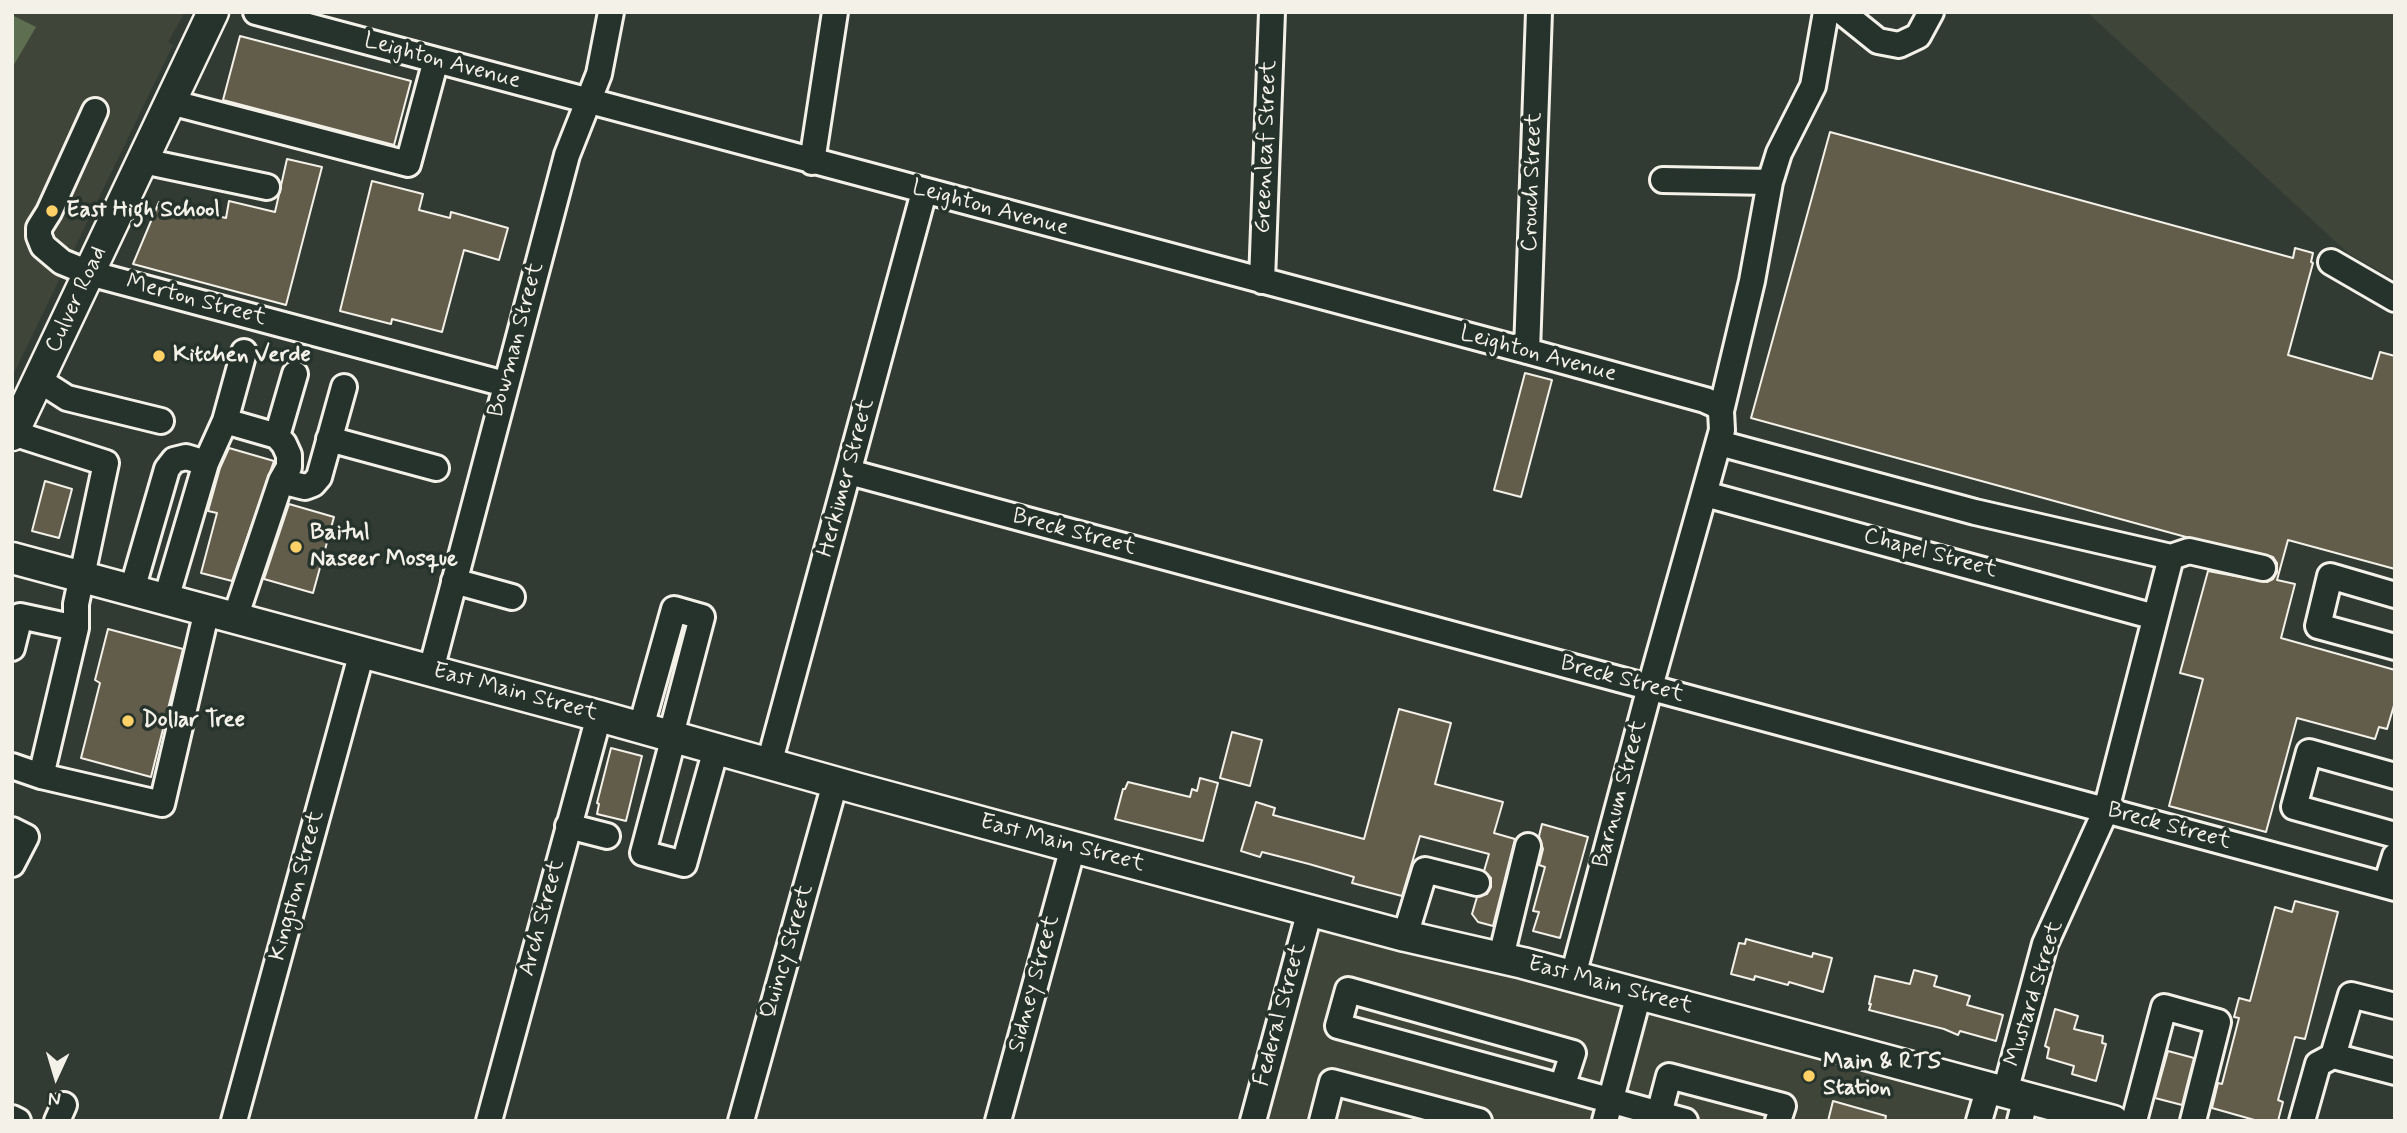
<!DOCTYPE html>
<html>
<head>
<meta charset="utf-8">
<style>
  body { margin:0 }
  #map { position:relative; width:2407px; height:1133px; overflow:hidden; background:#323b33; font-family:Mynerve,sans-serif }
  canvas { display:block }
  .frame { position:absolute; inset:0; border:14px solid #f4f1e8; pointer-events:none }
  .north { position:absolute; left:21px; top:1042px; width:70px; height:70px; -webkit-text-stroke:5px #26332d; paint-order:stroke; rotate:184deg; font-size:19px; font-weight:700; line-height:28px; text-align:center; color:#f4f1e8 }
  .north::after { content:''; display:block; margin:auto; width:24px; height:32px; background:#f4f1e8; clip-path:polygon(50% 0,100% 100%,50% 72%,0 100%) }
</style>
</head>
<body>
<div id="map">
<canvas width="2407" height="1133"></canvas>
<div class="frame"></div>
<div class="north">N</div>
</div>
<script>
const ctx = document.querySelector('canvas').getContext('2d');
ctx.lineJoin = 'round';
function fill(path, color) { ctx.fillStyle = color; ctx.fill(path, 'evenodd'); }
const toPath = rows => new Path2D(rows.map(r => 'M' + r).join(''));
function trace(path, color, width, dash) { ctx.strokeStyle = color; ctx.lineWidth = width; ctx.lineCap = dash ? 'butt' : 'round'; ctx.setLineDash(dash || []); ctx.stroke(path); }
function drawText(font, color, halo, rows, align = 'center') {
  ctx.font = font + ' Mynerve,sans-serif'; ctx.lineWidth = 7; ctx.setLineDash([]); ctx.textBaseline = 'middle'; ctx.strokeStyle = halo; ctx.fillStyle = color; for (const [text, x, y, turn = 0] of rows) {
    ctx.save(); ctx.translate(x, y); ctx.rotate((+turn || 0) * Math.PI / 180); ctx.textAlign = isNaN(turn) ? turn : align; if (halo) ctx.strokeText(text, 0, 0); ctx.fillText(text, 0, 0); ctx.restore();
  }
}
fill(toPath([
  [12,12,185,12,168,42,173,45,12,377],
  [2087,12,2395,12,2395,280,2348,253],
  [1322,927,1328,927,2054,1121,1264,1121,1313,936]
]), '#40453a');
fill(toPath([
  [12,15,36,27,12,68]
]), '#5e6e50');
const building = toPath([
  [240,36,411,81,394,145,223,100,240,36],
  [1830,132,2293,258,2295,248,2313,253,2311,262,2313,263,2288,355,2372,379,2380,352,2395,356,2395,569,2288,540,2277,580,2295,584,2281,638,2395,670,2395,702,2387,729,2379,727,2375,739,2297,718,2266,832,2169,806,2203,679,2180,673,2208,571,2267,582,2273,579,2277,572,2277,563,2273,557,2186,537,1751,418,1830,132],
  [287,159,322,167,286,305,133,264,159,202,226,218,229,201,275,212,287,159],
  [372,181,423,194,419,210,450,218,451,212,508,228,499,260,464,250,442,332,392,319,391,324,340,311,372,181],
  [1525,373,1552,380,1521,497,1494,490,1525,373],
  [229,448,274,461,232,581,201,573,217,513,208,511,220,468,229,448],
  [45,481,72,489,59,538,32,531,45,481],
  [289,504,334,517,313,593,264,579,289,504],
  [108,629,183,649,151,777,81,758,100,683,95,680,108,629],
  [1399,709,1451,723,1435,784,1503,802,1494,833,1515,839,1493,926,1478,922,1472,914,1477,897,1487,894,1491,887,1491,878,1484,871,1489,854,1420,836,1402,896,1352,883,1354,877,1309,864,1262,852,1260,857,1241,851,1256,802,1275,808,1273,815,1364,839,1399,709],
  [1232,732,1262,740,1250,786,1220,778,1232,732],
  [611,748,642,756,626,821,597,814,599,804,597,803,611,748],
  [1200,778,1218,783,1203,841,1115,819,1123,789,1125,789,1128,782,1190,797,1192,789,1197,791,1200,778],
  [1542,824,1588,837,1560,938,1533,931,1539,912,1533,911,1545,867,1539,865,1543,849,1539,836,1542,824],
  [2295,901,2338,912,2305,1039,2295,1037,2278,1100,2283,1102,2278,1121,2258,1121,2212,1108,2218,1083,2222,1084,2239,1018,2234,1017,2239,998,2250,1001,2275,907,2292,912,2295,901],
  [1746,939,1812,957,1813,953,1832,958,1823,992,1789,982,1788,985,1755,976,1754,980,1731,974,1739,943,1745,944,1746,939],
  [1914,970,1937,976,1934,986,1970,996,1967,1005,2003,1015,1996,1041,1960,1031,1958,1035,1944,1029,1869,1010,1871,1004,1869,1004,1875,976,1910,984,1914,970],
  [2055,1009,2078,1016,2074,1029,2103,1036,2102,1043,2106,1044,2096,1081,2072,1074,2074,1066,2047,1058,2049,1048,2045,1046,2055,1009],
  [2168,1051,2194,1058,2182,1105,2155,1098,2168,1051],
  [1833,1101,1886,1116,1885,1121,1828,1121,1833,1101]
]);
fill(building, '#625c4b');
trace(building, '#f4f1e8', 2);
const minor = toPath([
  [256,12,1527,351,1705,400,1716,405,1721,411],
  [1842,12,1878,41,1899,45,1918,36,1931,12],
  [170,102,408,164,436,60],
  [95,111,49,212,39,228,39,236,43,246,62,262,89,273,505,384],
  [143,161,267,187],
  [812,162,835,12],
  [1663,180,1770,182],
  [2331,262,2395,299],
  [1262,281,1272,12],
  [1527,351,1539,12],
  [39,380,67,398,161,421],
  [225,421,244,352],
  [277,436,295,374],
  [329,439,436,468],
  [1719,443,1975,512,2171,557,2106,810,2045,944,2005,1092],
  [849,472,2395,888],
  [1705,494,2155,617],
  [2171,557,2189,551,2263,568],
  [454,581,512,597],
  [132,590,167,469,174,460,186,457,206,463],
  [2395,595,2330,576,2318,626,2395,647],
  [166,599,206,463,225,421,277,436,284,444,289,455,289,467,281,481],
  [235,618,281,481,305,487,313,484,319,477,344,387],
  [12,648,20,616,76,628],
  [431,670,567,155,599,74,611,12],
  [641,727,674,609,702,617,671,735],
  [674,736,643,853,684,864,716,749],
  [769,764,924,192],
  [12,766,41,776,76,628,76,604,106,463,13,433],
  [41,776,162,804,207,610],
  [2395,776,2309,752,2294,807,2395,835],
  [568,826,607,836],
  [12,830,26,837,12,864],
  [2386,885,2395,856],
  [1405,936,1425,870,1477,883],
  [1501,957,1528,846],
  [1573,976,1650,687,1722,430,1721,411,1752,281,1770,182,1779,153,1813,86,1826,12],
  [2333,1056,2351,995,2395,1006],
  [1562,1087,1573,1053,1348,990,1338,1026,1562,1087,1685,1121],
  [1659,1114,1669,1076,1783,1106,1778,1121],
  [12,1118,18,1121],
  [57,1121,64,1105],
  [234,1121,362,652],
  [489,1121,599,716],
  [741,1121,835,783],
  [998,1121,1073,847],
  [1253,1121,1310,910],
  [1322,1121,1332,1082,1479,1121],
  [1605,1121,1639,994],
  [1979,1121,1989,1087],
  [2020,1121,2026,1097],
  [2134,1121,2164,1007,2218,1022,2193,1121],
  [2302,1121,2318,1064,2333,1056,2395,1072]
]);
const major = toPath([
  [12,435,213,12],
  [12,558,599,716,859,789,1073,847,1405,936,1523,963,2113,1121]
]);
trace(minor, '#f4f1e8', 30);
trace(major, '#f4f1e8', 35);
trace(minor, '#26332d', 24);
trace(major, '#26332d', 30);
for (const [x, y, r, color] of [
  [52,211,7,"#ffd166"],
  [159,356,7,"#ffd166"],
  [296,547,7,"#ffd166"],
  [128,721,7,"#ffd166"],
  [1809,1076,7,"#ffd166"]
]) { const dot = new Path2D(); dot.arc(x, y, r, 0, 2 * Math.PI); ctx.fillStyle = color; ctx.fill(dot); trace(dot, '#26332d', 2.5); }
drawText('23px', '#f4f1e8', '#26332d', [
  ["Leighton Avenue",442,62,15],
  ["Greenleaf Street",1267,147,-88],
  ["Crouch Street",1533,182,-88],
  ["Leighton Avenue",990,209,15],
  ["Culver Road",77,300,-65],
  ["Merton Street",196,301,15],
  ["Bowman Street",517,340,-75],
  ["Leighton Avenue",1538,355,15],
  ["Herkimer Street",847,478,-75],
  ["Breck Street",1074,533,15],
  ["Chapel Street",1930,554,15],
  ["Breck Street",1622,680,15],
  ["East Main Street",515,693,15],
  ["Barnum Street",1621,794,-75],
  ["Breck Street",2169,827,15],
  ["East Main Street",1062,844,15],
  ["Kingston Street",298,886,-75],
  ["Arch Street",543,918,-75],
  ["Quincy Street",788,952,-74],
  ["Sidney Street",1035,984,-75],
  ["East Main Street",1610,986,15],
  ["Mustard Street",2035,994,-73],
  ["Federal Street",1281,1015,-75]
]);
drawText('bold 23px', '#f4f1e8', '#26332d', [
  ["East High School",66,211],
  ["Kitchen Verde",173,356],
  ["Baitul",310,534],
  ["Naseer Mosque",310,560],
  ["Dollar Tree",142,721],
  ["Main & RTS",1823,1063],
  ["Station",1823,1089]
], 'left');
</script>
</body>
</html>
